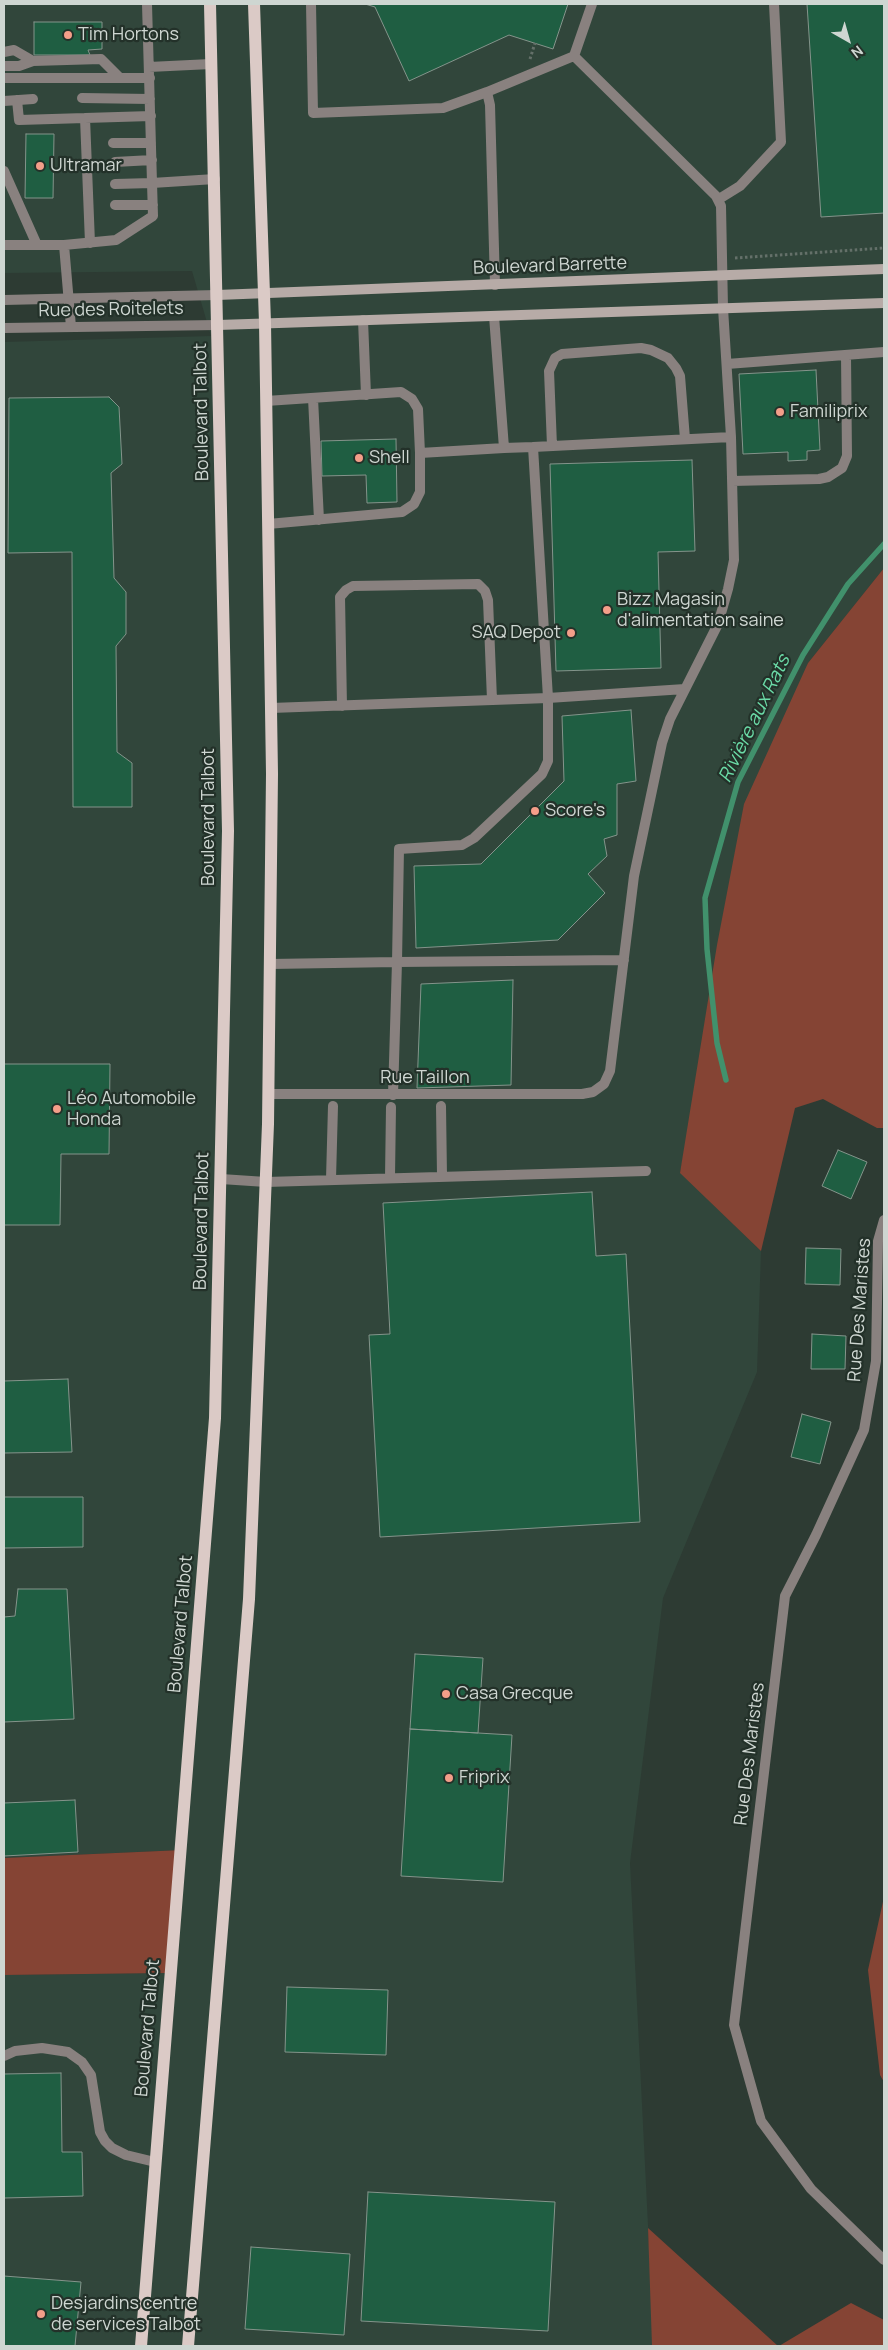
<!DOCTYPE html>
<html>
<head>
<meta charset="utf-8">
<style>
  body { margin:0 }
  #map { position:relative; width:888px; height:2350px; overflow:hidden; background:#2d3b33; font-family:Manrope,sans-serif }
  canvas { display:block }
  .frame { position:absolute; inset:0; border:5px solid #ced6d1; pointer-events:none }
  .north { position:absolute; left:823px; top:15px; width:50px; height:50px; -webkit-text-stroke:4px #233129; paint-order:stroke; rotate:142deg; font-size:14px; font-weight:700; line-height:20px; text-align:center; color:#ced6d1 }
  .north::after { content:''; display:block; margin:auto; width:18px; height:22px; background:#ced6d1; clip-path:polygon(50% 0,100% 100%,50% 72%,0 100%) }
</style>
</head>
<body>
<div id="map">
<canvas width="888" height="2350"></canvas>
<div class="frame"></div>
<div class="north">N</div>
</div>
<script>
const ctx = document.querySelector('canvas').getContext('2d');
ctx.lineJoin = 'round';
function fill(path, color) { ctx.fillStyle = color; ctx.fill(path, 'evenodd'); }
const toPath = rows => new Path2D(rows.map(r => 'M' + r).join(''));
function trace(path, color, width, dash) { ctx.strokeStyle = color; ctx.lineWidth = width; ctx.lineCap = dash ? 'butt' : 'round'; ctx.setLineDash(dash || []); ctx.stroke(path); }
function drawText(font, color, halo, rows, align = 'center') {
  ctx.font = font + ' Manrope,sans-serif'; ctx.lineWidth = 4.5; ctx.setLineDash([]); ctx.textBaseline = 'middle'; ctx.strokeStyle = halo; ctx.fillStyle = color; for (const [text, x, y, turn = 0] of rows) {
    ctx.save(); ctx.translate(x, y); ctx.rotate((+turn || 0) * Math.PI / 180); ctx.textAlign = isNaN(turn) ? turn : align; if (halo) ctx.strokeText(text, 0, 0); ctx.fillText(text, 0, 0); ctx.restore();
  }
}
fill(toPath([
  [4,4,884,4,884,568,808,663,680,1172,761,1251,757,1372,663,1598,630,1863,654,2346,4,2346,4,1975,168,1973,181,1850,4,1858,4,342,211,336,192,271,4,273]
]), '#31463b');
fill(toPath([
  [884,568,884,1128,877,1128,823,1099,795,1108,761,1251,680,1173,717,945,744,804,808,663],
  [182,1850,168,1973,4,1975,4,1858],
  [884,1897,884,2082,880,2075,868,1970],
  [648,2228,778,2346,652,2346],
  [851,2303,884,2320,884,2346,779,2346]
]), '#854434');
trace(toPath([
  [726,1080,717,1043,707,949,705,898,738,782,803,655,848,584,884,544]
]), '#41916c', 5.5);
const building = toPath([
  [365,4,568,4,553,49,509,35,409,81,375,7,365,4],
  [807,4,884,4,884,213,821,217,807,4],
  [34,22,102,22,102,49,88,50,90,55,34,55,34,22],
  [26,134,54,134,53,198,25,198,26,134],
  [816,370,820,450,807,451,807,460,788,461,788,452,743,454,739,374,816,370],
  [109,397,119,407,122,464,111,473,114,578,126,592,126,634,116,646,117,752,132,763,132,807,73,807,72,552,8,553,9,398,109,397],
  [396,439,397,502,367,503,366,475,322,476,321,441,396,439],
  [692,460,695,551,658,552,661,668,556,671,550,464,692,460],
  [631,710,636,781,617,784,617,835,604,839,607,856,588,874,605,893,558,940,416,948,414,866,481,864,564,781,562,716,631,710],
  [513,980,511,1085,417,1088,421,984,513,980],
  [4,1064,110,1064,109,1154,61,1154,60,1225,4,1225,4,1064],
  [838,1150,867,1162,851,1199,822,1186,838,1150],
  [592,1192,596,1256,626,1254,640,1522,380,1537,369,1335,390,1334,383,1203,592,1192],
  [806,1248,841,1249,840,1285,805,1284,806,1248],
  [812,1334,846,1336,845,1369,811,1369,812,1334],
  [68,1379,72,1452,4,1453,4,1381,68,1379],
  [802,1414,831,1422,820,1464,791,1457,802,1414],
  [4,1497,83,1497,83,1547,4,1548,4,1497],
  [18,1589,67,1589,74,1719,4,1722,4,1617,15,1616,18,1589],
  [415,1654,483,1658,478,1733,410,1729,415,1654],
  [410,1729,512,1735,503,1882,401,1876,410,1729],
  [75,1800,78,1852,4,1856,4,1803,75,1800],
  [287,1987,388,1990,386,2055,285,2052,287,1987],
  [61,2073,62,2152,82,2152,83,2196,4,2198,4,2074,61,2073],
  [368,2192,555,2202,548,2331,361,2321,368,2192],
  [251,2247,350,2254,344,2335,245,2329,251,2247],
  [4,2276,81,2282,75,2346,4,2346,4,2276]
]);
fill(building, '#1f5e42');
trace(building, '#84948b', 1);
trace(toPath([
  [530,59,535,43],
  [735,258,884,248]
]), '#647069', 3, [2.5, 2.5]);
trace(toPath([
  [311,4,313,113,443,108,487,92],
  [4,52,14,50,33,61,101,59,119,77],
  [574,56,592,4],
  [4,66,19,66,33,61],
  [149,67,211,64],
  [4,78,150,78],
  [82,98,150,99],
  [17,100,19,120,85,118],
  [4,101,33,99],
  [113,143,151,143],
  [115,162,152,160],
  [4,171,37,245],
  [115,184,152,183,147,4],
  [719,199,740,186,781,142,774,4],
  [115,205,153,205],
  [90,243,85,118,151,116],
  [4,245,64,245,71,327],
  [64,245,116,240,153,216,152,183,215,179],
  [495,285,490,105,487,92,574,56,716,196,721,206,723,308,731,437,533,447],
  [363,320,366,395],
  [727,364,884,352],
  [313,398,319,520],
  [266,401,401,392,412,399,418,409,420,453,504,448],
  [552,446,549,371,555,358,562,354,641,348,651,350,668,358,676,368,680,376,685,439],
  [732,481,819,479,828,477,842,468,847,456,846,355],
  [268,524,402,512,414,504,420,492,420,453],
  [342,706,340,597,346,590,353,586,478,584,485,591,488,600,492,700],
  [271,708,548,698,533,447,504,448,494,316],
  [270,964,397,962,399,849,462,845,474,838,542,774,548,761,548,698,685,689],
  [582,1094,593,1092,604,1084,610,1071,634,876,662,743,670,719,718,624,728,589,734,560,731,437],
  [393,1095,397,962,624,960],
  [441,1106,442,1176],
  [390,1177,391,1107],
  [221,1179,266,1182,646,1171],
  [331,1179,333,1106],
  [4,2056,15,2051,42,2048,68,2052,82,2062,91,2075,100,2132,105,2141,112,2148,126,2155,155,2162]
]), '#89817f', 10);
trace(toPath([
  [268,1094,582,1094],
  [884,1220,878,1241,876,1361,864,1430,816,1535,785,1596,734,2025,761,2121,811,2189,884,2260]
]), '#89817f', 10);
trace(toPath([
  [4,300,217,295],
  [4,328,218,325]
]), '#89817f', 10);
trace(toPath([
  [217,295,884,269],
  [218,325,884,303]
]), '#b7aba7', 10);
trace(toPath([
  [141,2346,215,1418,228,831,210,4],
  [188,2346,249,1599,268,1124,272,774,265,323,254,4]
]), '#dbcac6', 12);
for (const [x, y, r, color] of [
  [68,35,5,"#f49e89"],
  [40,166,5,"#f49e89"],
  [780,412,5,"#f49e89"],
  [359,458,5,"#f49e89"],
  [607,610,5,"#f49e89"],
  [571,633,5,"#f49e89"],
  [535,811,5,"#f49e89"],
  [57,1109,5,"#f49e89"],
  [446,1694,5,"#f49e89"],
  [449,1778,5,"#f49e89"],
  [41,2314,5,"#f49e89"]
]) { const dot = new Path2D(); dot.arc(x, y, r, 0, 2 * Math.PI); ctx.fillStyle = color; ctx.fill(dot); trace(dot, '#233129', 2); }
drawText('18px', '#ced6d1', '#233129', [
  ["Tim Hortons",78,35],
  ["Ultramar",50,166],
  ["Familiprix",790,412],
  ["Shell",369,458],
  ["Bizz Magasin",617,600],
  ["d'alimentation saine",617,621],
  ["SAQ Depot",561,633,"right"],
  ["Score's",545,811],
  ["Léo Automobile",67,1099],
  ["Honda",67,1120],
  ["Casa Grecque",456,1694],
  ["Friprix",459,1778],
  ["Desjardins centre",51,2304],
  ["de services Talbot",51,2325]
], 'left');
drawText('18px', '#ced6d1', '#233129', [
  ["Boulevard Barrette",550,266,-2],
  ["Rue des Roitelets",111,310,-1],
  ["Boulevard Talbot",202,412,-91],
  ["Boulevard Talbot",209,817,-90],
  ["Rue Taillon",425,1078],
  ["Boulevard Talbot",202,1221,-89],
  ["Rue Des Maristes",860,1310,-86],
  ["Boulevard Talbot",181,1624,-85],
  ["Rue Des Maristes",750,1754,-83],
  ["Boulevard Talbot",148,2028,-85]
]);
drawText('italic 19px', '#6bdba7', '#233129', [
  ["Rivière aux Rats",755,719,-64]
]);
</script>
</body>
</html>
